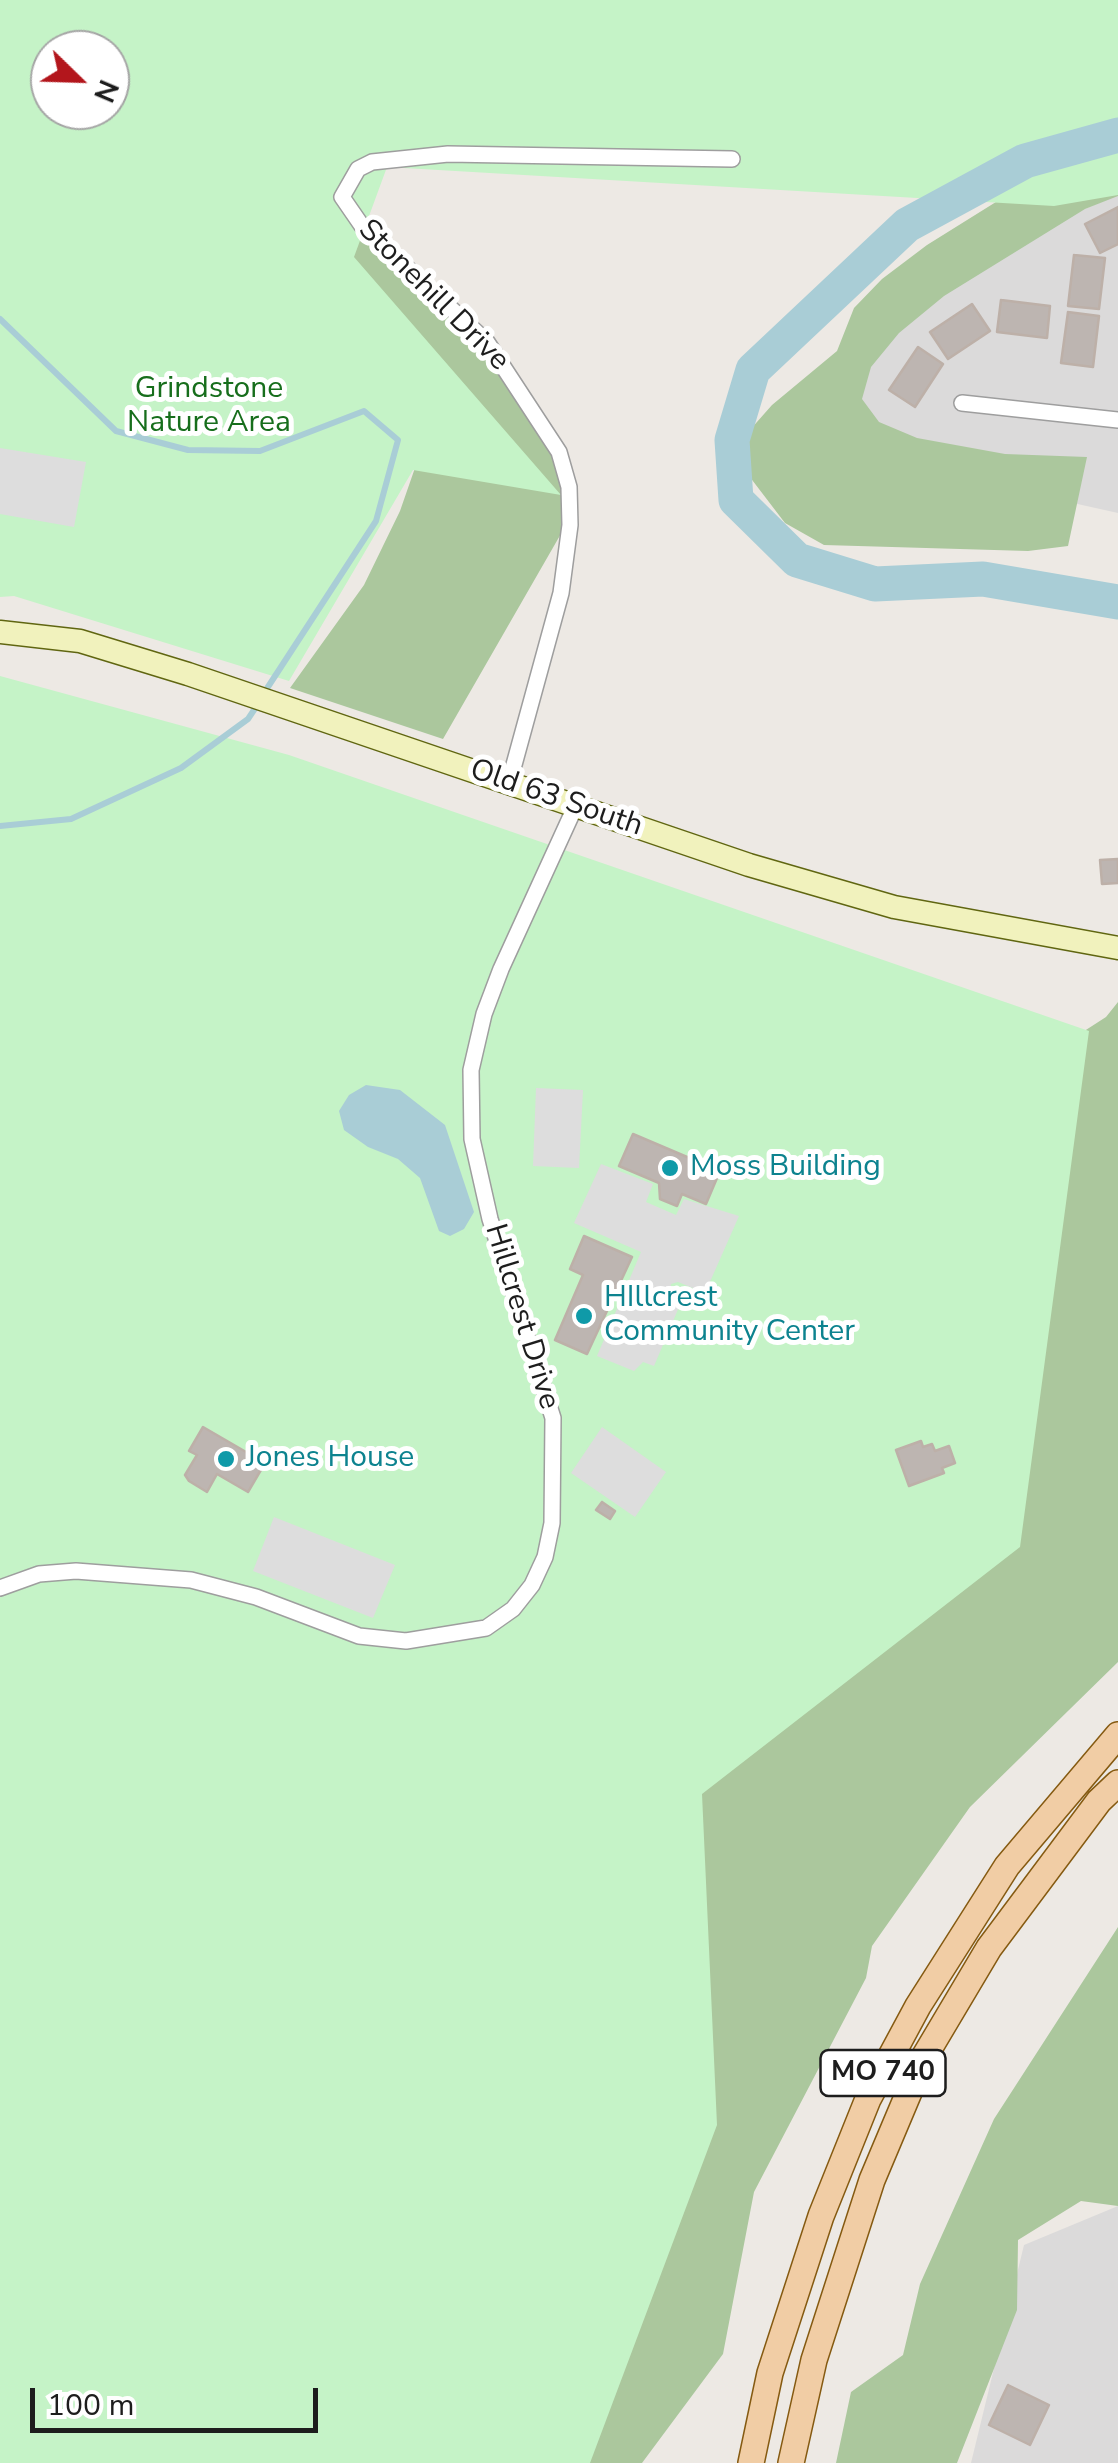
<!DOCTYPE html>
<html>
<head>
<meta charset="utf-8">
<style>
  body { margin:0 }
  #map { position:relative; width:1118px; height:2463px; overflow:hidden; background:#ede9e4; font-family:"Nunito Sans",sans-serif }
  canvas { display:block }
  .north { position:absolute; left:30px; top:30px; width:100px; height:100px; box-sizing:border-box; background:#fff; border:2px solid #a5a5a5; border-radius:50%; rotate:113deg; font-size:28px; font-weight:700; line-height:40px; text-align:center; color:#1d1d1d }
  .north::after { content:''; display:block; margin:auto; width:35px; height:45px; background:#b3161c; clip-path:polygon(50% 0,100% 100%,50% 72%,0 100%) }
  .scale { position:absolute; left:30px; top:2388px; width:288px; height:45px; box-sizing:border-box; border:5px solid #1d1d1d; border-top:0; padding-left:12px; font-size:30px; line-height:35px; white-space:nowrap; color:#1d1d1d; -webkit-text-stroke:8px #fff; paint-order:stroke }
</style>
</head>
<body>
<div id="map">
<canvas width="1118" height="2463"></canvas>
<div class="north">N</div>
<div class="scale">100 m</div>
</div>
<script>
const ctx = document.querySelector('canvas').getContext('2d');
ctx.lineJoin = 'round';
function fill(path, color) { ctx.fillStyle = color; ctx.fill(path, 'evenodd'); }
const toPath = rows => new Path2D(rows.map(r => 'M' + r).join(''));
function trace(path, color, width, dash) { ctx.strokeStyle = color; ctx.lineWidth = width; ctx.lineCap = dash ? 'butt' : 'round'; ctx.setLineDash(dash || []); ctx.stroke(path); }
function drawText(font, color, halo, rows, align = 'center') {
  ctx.font = font + ' "Nunito Sans",sans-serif'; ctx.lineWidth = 10; ctx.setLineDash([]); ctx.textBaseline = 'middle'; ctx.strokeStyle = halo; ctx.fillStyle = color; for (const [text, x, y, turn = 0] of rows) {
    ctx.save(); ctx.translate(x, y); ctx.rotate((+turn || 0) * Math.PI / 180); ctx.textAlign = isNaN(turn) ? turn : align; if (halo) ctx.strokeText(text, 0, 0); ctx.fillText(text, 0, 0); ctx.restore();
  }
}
fill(toPath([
  [1118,195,1118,513,902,465,848,434,870,331,958,262],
  [1118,2206,1118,2463,971,2463,1024,2245]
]), '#dbdada');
fill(toPath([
  [1118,0,371,155,348,216,505,372,566,481,566,525,443,739,290,688,364,585,400,511,424,442,0,105,110,110,110,50],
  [1118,152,1118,196,1085,209,944,296,899,333,871,367,862,399,879,422,917,438,1005,454,1087,457,1068,546,1028,551,824,545,785,523,746,472,749,431,772,405,837,351,854,308,882,279,927,245,1028,182],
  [1118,1002,1118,1662,970,1807,872,1946,866,1978,754,2192,723,2354,642,2463,0,2463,0,1612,1016,1075,1106,1017],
  [1118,1927,1118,2206,1081,2201,1018,2240,1017,2310,957,2463,836,2463,851,2392,903,2355,920,2284,994,2119]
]), '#abc79d');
fill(toPath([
  [0,0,1118,0,1118,195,1054,206,387,167,354,257,561,495,413,470,289,681,14,596,0,597],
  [50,50,110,50,110,110,50,110],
  [0,676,289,755,1089,1031,1020,1547,702,1794,717,2125,590,2463,0,2463]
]), '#c5f3c7');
fill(toPath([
  [0,448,86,462,74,527,0,514],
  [536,1088,583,1090,579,1168,533,1166],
  [601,1164,653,1184,646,1202,676,1215,684,1199,739,1216,705,1293,678,1282,671,1284,670,1293,682,1300,654,1366,643,1362,634,1371,597,1356,641,1252,574,1223],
  [602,1427,666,1472,635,1517,571,1473],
  [274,1517,395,1565,373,1618,253,1571]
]), '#ddd');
fill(toPath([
  [366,1085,400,1090,445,1125,474,1212,464,1229,450,1236,439,1231,420,1178,398,1159,368,1147,344,1130,339,1111,349,1095]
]), '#a9cdd6');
trace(toPath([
  [0,319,116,431,188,450,260,451,364,411,398,440,376,521,264,693],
  [0,826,71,819,181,768,248,719,258,704]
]), '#a9cdd6', 6);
trace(toPath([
  [1118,135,1025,161,907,225,753,370,732,440,736,500,797,560,875,584,983,579,1118,602]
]), '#a9cdd6', 35);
const building = toPath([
  [1118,207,1118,244,1100,253,1085,224,1118,207],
  [1074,255,1105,258,1099,309,1068,306,1074,255],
  [1001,300,1050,306,1047,338,997,332,1001,300],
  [972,304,990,331,948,359,930,332,972,304],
  [1068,312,1099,316,1093,367,1061,363,1068,312],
  [918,347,943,364,915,407,889,390,918,347],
  [1118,859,1118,883,1102,884,1100,860,1118,859],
  [633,1134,720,1171,706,1204,682,1194,677,1206,660,1199,659,1183,619,1166,633,1134],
  [584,1236,632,1257,587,1354,555,1340,583,1275,570,1269,584,1236],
  [203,1427,265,1463,248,1492,217,1474,207,1492,189,1481,185,1475,197,1455,189,1451,203,1427],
  [921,1441,923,1447,932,1444,935,1451,949,1446,955,1463,942,1468,944,1473,909,1486,896,1450,921,1441],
  [602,1502,615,1511,610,1519,596,1510,602,1502],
  [1008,2385,1049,2405,1030,2445,989,2425,1008,2385]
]);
fill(building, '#bdb5b1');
trace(building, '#bdb0a8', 2.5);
const minor = toPath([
  [962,403,1118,420],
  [509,783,561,593,570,525,569,487,559,452,487,342,362,226,342,197,358,169,372,162,448,154,732,159],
  [0,1588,39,1574,76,1571,191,1580,256,1597,359,1636,406,1641,486,1628,513,1609,532,1585,545,1557,552,1523,553,1418,490,1219,472,1139,471,1070,484,1014,501,969,576,805]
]);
const secondary = toPath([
  [0,632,80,641,188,674,749,865,894,907,1118,948]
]);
const primary = toPath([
  [751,2463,770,2373,821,2216,868,2099,918,2006,1007,1866,1118,1735],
  [791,2463,814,2360,872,2180,923,2059,989,1948,1099,1801,1118,1783]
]);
trace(minor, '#9e9e9e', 18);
trace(secondary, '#606611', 25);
trace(primary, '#855a11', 28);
trace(minor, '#fff', 15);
trace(secondary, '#f1f2bd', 22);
trace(primary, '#f1cda5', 25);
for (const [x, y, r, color] of [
  [670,1168,10,"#0f9aa8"],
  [584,1316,10,"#0f9aa8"],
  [226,1459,10,"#0f9aa8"]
]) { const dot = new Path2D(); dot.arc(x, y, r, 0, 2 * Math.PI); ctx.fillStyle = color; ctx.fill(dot); trace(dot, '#fff', 4); }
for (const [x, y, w] of [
  [883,2073,125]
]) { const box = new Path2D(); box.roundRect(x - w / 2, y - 23, w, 46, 8); ctx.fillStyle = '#fff'; ctx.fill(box); trace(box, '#1d1d1d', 2.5); }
drawText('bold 28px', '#1d1d1d', null, [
  ["MO 740",883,2073]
]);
drawText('30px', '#1d1d1d', '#fff', [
  ["Stonehill Drive",433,296,45],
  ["Old 63 South",556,799,19],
  ["Hillcrest Drive",521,1317,73]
]);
drawText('30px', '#176e1c', '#fff', [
  ["Grindstone",209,390],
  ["Nature Area",209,424]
]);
drawText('30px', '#0d838f', '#fff', [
  ["Moss Building",690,1168],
  ["HIllcrest",604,1299],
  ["Community Center",604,1333],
  ["Jones House",246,1459]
], 'left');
</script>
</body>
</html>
